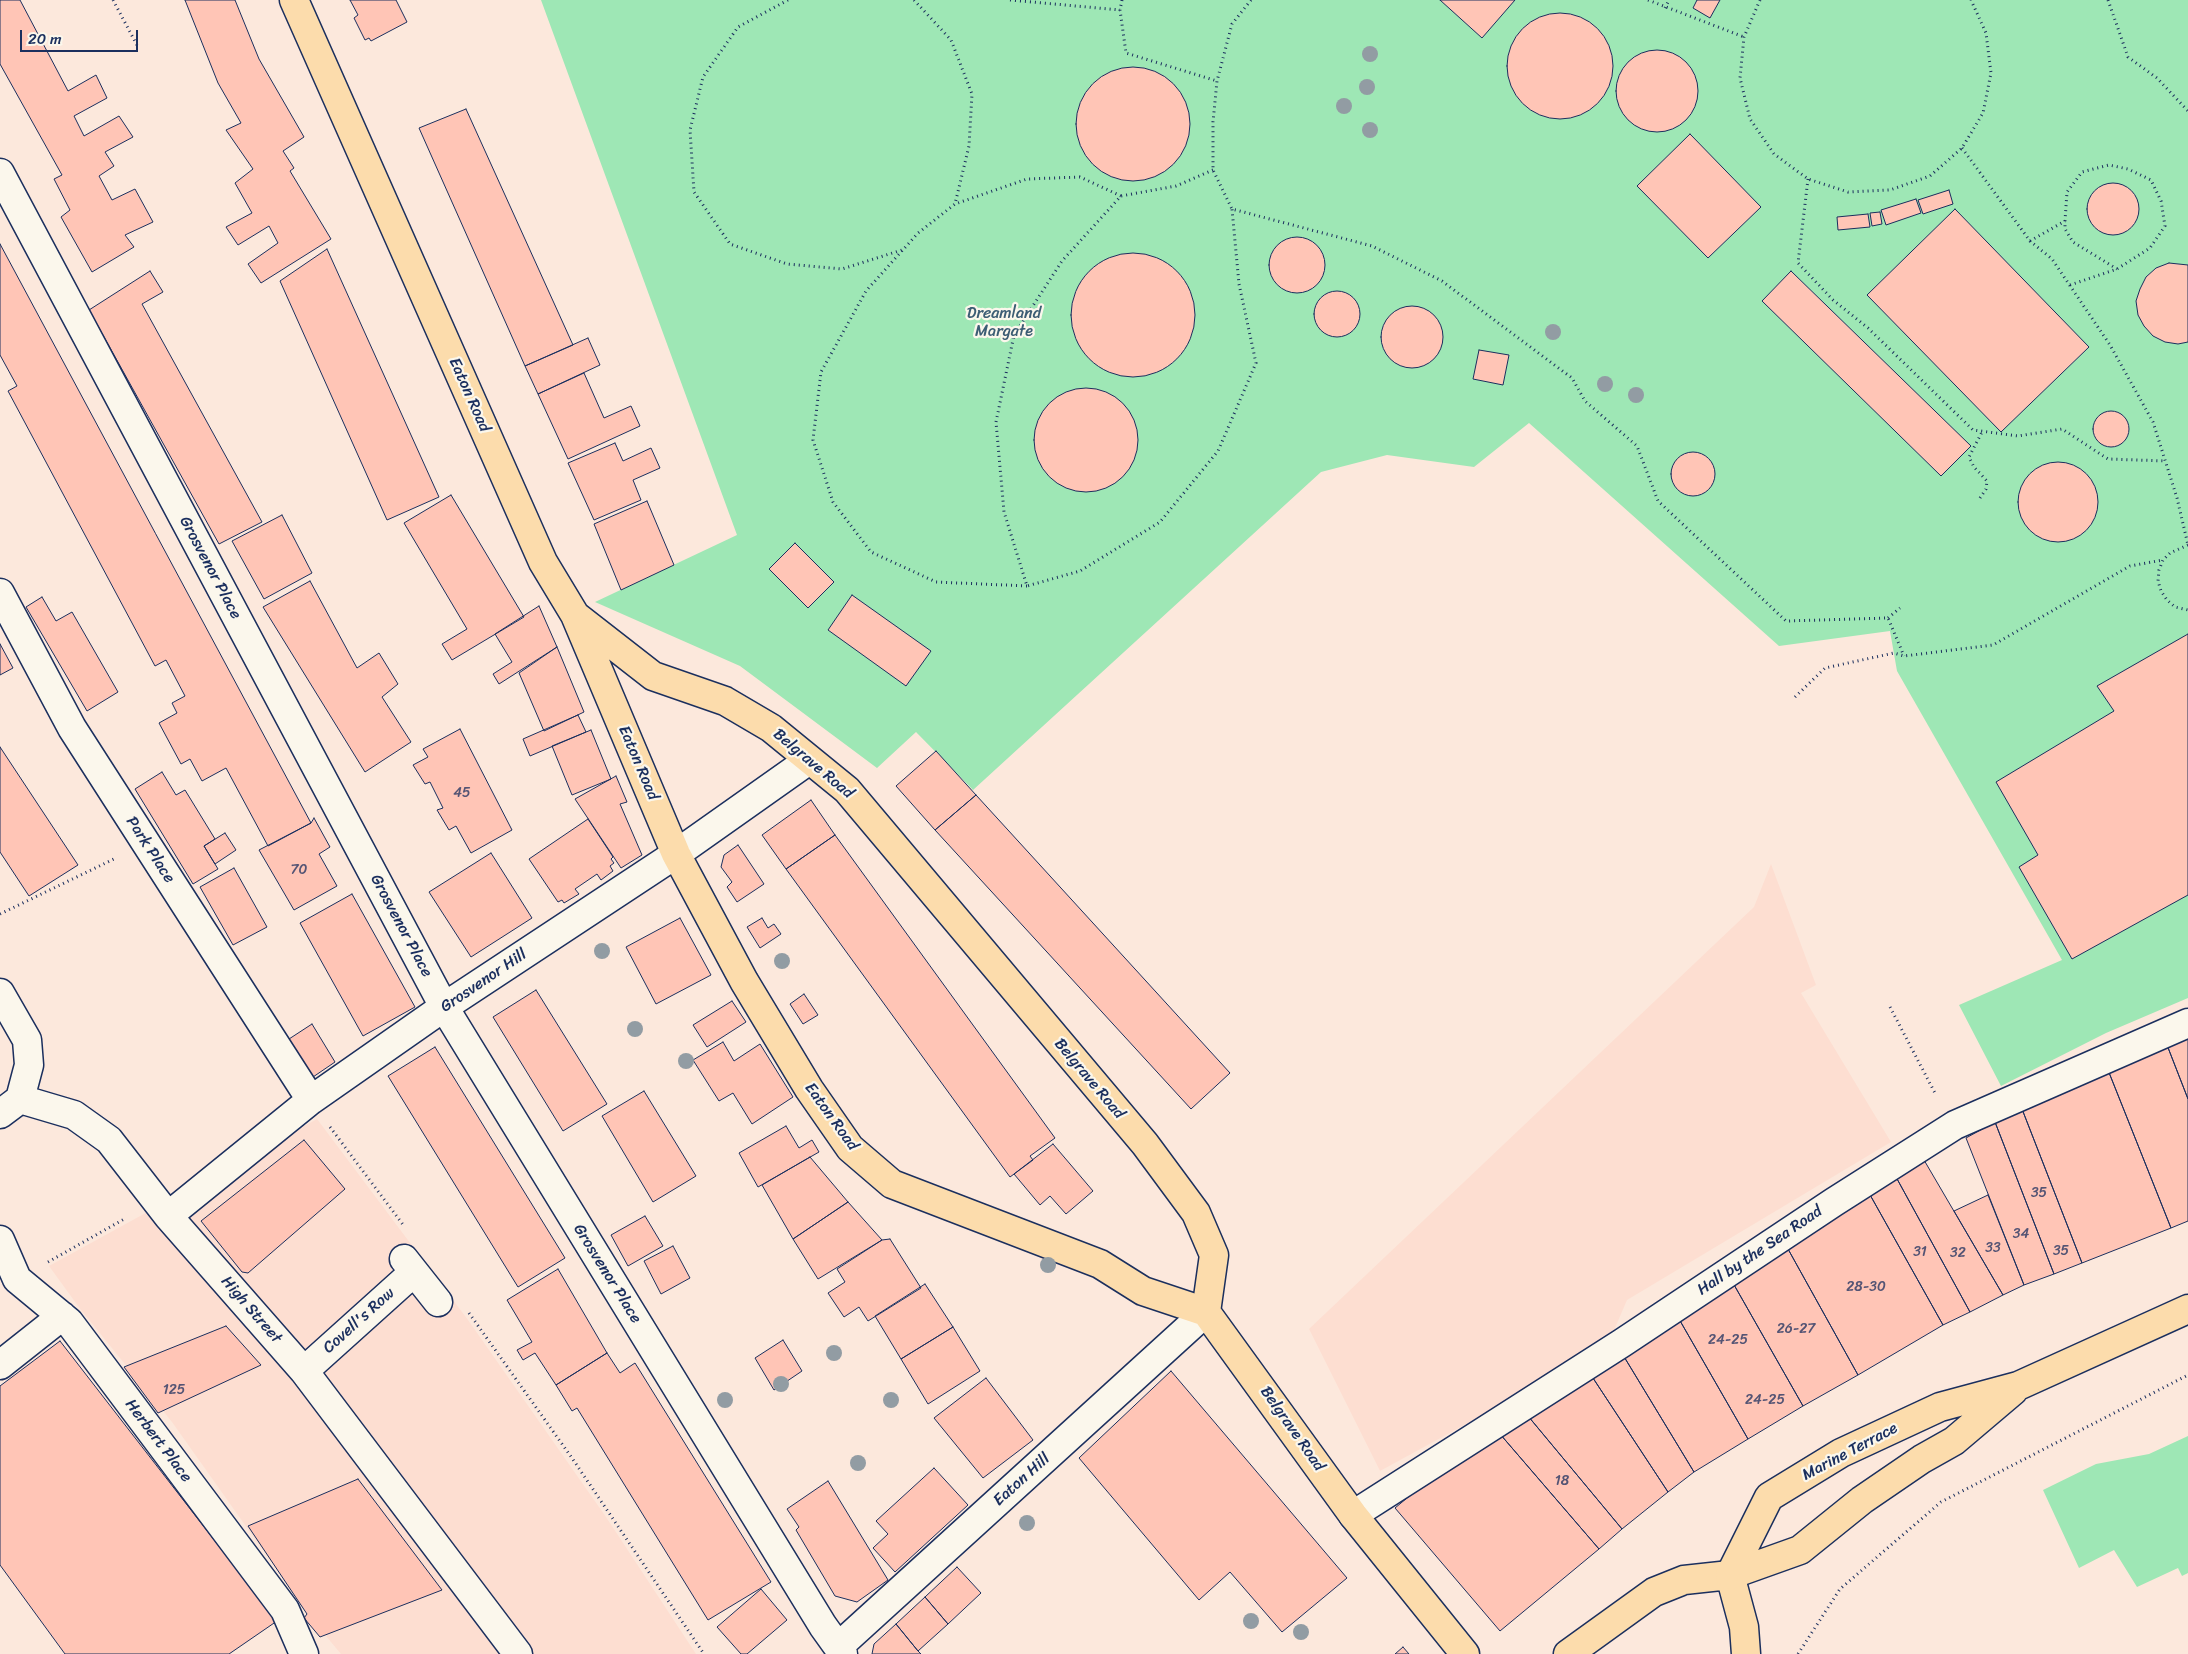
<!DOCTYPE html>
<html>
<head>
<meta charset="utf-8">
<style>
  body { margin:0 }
  #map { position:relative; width:2188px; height:1654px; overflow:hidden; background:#fce8dc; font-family:Sriracha,sans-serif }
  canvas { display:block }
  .scale { position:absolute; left:20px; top:30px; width:118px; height:22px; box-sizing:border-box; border:2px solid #1b2f5e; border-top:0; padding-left:6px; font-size:15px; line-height:18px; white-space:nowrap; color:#1b2f5e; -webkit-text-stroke:4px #fbf7ec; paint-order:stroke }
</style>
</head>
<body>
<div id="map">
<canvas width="2188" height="1654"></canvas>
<div class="scale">20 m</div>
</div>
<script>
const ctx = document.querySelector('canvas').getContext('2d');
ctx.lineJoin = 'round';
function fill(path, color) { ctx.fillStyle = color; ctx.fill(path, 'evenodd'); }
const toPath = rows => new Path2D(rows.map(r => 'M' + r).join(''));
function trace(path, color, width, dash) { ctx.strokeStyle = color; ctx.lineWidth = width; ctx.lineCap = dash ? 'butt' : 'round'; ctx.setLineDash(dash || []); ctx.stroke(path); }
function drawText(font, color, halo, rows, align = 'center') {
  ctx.font = font + ' Sriracha,sans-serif'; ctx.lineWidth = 4.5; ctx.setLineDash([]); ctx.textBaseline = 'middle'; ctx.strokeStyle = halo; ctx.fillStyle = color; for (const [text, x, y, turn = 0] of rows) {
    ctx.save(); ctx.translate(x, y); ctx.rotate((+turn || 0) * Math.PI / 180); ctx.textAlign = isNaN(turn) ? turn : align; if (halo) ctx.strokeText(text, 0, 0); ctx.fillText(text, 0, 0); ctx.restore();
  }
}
fill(toPath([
  [1771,864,1816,985,1801,993,1891,1142,1627,1300,1612,1335,1523,1393,1380,1471,1309,1329,1754,907],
  [317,1119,468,1320,606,1517,696,1654,341,1654,311,1618,172,1422,81,1310,49,1266]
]), '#fdded1');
fill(toPath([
  [541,0,2188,0,2188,998,2106,1033,2001,1086,1959,1005,2062,960,1897,671,1890,631,1779,646,1529,423,1474,467,1387,455,1321,472,973,790,916,732,877,768,740,666,595,602,737,535],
  [2188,1436,2188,1573,2182,1576,2178,1568,2137,1587,2114,1550,2079,1568,2043,1490,2096,1464,2149,1454]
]), '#9ee7b5');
const building = toPath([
  [0,0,20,0,68,91,96,75,107,98,74,116,84,136,119,116,133,137,105,152,114,166,99,176,112,200,135,189,153,222,125,235,134,247,92,272,61,217,70,210,54,179,62,175,0,64,0,0],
  [185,0,235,0,259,59,304,137,283,151,294,168,290,171,331,239,261,283,248,264,278,243,269,226,238,245,226,227,252,213,235,183,253,169,226,130,241,123,218,83,185,0],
  [350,0,396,0,407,22,371,41,369,38,365,40,354,18,358,15,350,0],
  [1440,0,1515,0,1482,38,1440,0],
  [1697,0,1720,0,1710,18,1693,8,1697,0],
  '1507 66a53 53 0 1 1 106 0a53 53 0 1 1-106 0Z',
  '1616 91a41 41 0 1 1 82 0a41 41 0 1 1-82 0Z',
  '1076 124a57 57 0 1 1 114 0a57 57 0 1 1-114 0Z',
  [466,109,573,345,525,366,419,128,466,109],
  [1690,134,1761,207,1708,258,1637,186,1690,134],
  '2087 209a26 26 0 1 1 52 0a26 26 0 1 1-52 0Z',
  [1949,190,1953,204,1923,214,1918,200,1949,190],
  [1916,199,1921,213,1886,225,1881,210,1916,199],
  [1955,209,2089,347,2001,432,1867,295,1955,209],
  [1880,212,1882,224,1872,226,1870,213,1880,212],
  [1868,214,1870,227,1838,230,1837,217,1868,214],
  '1269 265a28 28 0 1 1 56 0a28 28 0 1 1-56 0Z',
  [0,244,311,823,268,846,226,768,202,781,190,759,181,764,159,723,177,713,172,703,185,696,166,660,155,666,8,391,17,386,0,355,0,244],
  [327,249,439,497,387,520,280,281,327,249],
  '1071 315a62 62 0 1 1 124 0a62 62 0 1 1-124 0Z',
  [2169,263,2188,265,2188,342,2178,344,2165,342,2153,336,2144,326,2138,315,2136,301,2140,289,2146,277,2156,268,2169,263],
  [150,271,163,292,142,304,262,522,219,544,89,310,150,271],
  [1791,271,1971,446,1941,476,1762,301,1791,271],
  '1314 314a23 23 0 1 1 46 0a23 23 0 1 1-46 0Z',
  '1381 337a31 31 0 1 1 62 0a31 31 0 1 1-62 0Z',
  [588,338,600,365,538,394,525,366,588,338],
  [1479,350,1509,355,1503,385,1473,379,1479,350],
  [584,373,604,418,631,406,640,426,568,459,538,394,584,373],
  '1034 440a52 52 0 1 1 104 0a52 52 0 1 1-104 0Z',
  '2093 429a18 18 0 1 1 36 0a18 18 0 1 1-36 0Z',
  [615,443,623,461,651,448,660,468,633,480,641,500,594,520,568,463,615,443],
  '1671 474a22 22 0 1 1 44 0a22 22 0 1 1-44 0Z',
  '2018 502a40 40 0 1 1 80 0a40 40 0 1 1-80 0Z',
  [451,495,524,617,452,660,442,644,467,629,404,523,451,495],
  [647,501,674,565,621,590,594,524,647,501],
  [282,515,312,573,264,599,232,541,282,515],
  [795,543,834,582,808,608,769,569,795,543],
  [310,581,357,668,379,653,398,684,382,697,411,742,365,772,263,607,310,581],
  [852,595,931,651,906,686,828,630,852,595],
  [42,597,56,621,72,612,118,692,87,711,26,607,42,597],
  [539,606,557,647,499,684,493,674,512,662,495,634,539,606],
  [2188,634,2188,895,2072,959,2019,867,2038,855,1996,782,2114,711,2097,686,2188,634],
  [0,644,13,668,0,675,0,644],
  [557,647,584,712,544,731,519,673,557,647],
  [578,715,586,732,530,756,523,739,578,715],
  [460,729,512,830,471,853,456,826,449,830,437,810,443,808,430,782,425,784,413,765,428,757,423,749,460,729],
  [591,730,611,779,572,795,552,746,591,730],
  [0,747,78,865,29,896,0,852,0,747],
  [936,751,976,795,935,830,896,786,936,751],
  [162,772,176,795,185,790,215,839,204,846,218,869,193,884,135,789,162,772],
  [616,776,627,802,620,804,642,855,621,868,575,799,616,776],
  [976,795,1230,1073,1191,1109,935,830,976,795],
  [811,800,835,835,786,869,762,835,811,800],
  [314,818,330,847,319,854,337,886,294,910,259,850,311,823,314,818],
  [588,819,613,857,611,859,614,863,610,866,613,871,601,880,597,874,575,889,579,894,564,903,562,900,558,902,529,859,588,819],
  [225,833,236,850,215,864,204,846,225,833],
  [835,835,1055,1138,1030,1156,1033,1160,1010,1177,786,869,835,835],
  [738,845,764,884,737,902,727,887,732,882,721,867,724,855,738,845],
  [491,853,532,918,471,957,429,892,491,853],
  [234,868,267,927,233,945,200,887,234,868],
  [352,894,415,1007,363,1036,300,923,352,894],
  [680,918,711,975,656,1004,626,947,680,918],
  [762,918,768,928,774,924,781,934,760,948,747,927,762,918],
  [536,990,607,1104,563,1131,493,1017,536,990],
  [804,994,818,1015,803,1024,790,1004,804,994],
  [732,1001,746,1022,707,1047,693,1025,732,1001],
  [312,1024,335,1062,313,1077,289,1039,312,1024],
  [2188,1037,2188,1099,2167,1045,2188,1037],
  [723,1042,734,1061,760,1044,793,1097,752,1124,733,1093,719,1101,693,1060,723,1042],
  [2167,1045,2188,1099,2188,1221,2171,1228,2108,1070,2167,1045],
  [435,1047,565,1258,518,1287,388,1076,435,1047],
  [2108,1070,2171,1228,2082,1263,2022,1109,2108,1070],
  [644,1091,696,1176,653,1202,602,1116,644,1091],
  [2022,1109,2082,1263,2054,1274,1995,1122,2022,1109],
  [1995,1122,2054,1274,2024,1285,1966,1138,1995,1122],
  [786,1126,799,1148,812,1140,819,1152,758,1187,739,1153,786,1126],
  [304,1140,345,1189,248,1273,242,1272,201,1221,304,1140],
  [1053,1144,1093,1191,1066,1214,1050,1196,1040,1205,1014,1174,1053,1144],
  [810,1157,848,1202,793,1239,762,1185,810,1157],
  [1924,1160,2003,1295,1970,1312,1896,1177,1924,1160],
  [1896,1177,1970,1312,1943,1325,1869,1193,1896,1177],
  [1869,1193,1943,1325,1858,1375,1788,1249,1869,1193],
  [1988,1195,2024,1285,2003,1295,1954,1211,1988,1195],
  [848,1202,882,1240,818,1279,793,1239,848,1202],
  [645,1216,663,1246,628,1266,611,1235,645,1216],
  [890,1239,921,1288,868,1321,859,1307,844,1317,828,1293,845,1282,837,1269,882,1240,890,1239],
  [673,1246,690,1278,661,1294,644,1261,673,1246],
  [1788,1249,1858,1375,1803,1406,1733,1283,1788,1249],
  [558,1269,607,1353,556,1385,535,1353,523,1360,517,1350,532,1342,507,1300,558,1269],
  [1733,1283,1803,1406,1748,1439,1679,1319,1733,1283],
  [925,1284,953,1327,901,1359,875,1316,925,1284],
  [1679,1319,1748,1439,1694,1472,1623,1355,1679,1319],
  [226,1326,261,1365,158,1413,124,1367,226,1326],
  [953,1327,980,1371,928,1404,901,1359,953,1327],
  [783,1340,802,1371,774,1390,755,1358,783,1340],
  [60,1341,277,1621,229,1654,65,1654,0,1565,0,1386,60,1341],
  [607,1353,620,1373,635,1363,771,1582,708,1620,577,1408,572,1411,556,1385,607,1353],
  [1623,1355,1694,1472,1668,1492,1591,1375,1623,1355],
  [1171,1371,1347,1578,1282,1632,1230,1572,1199,1600,1079,1458,1171,1371],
  [1591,1375,1668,1492,1622,1529,1528,1416,1591,1375],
  [986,1378,1033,1440,983,1478,934,1418,986,1378],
  [1528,1416,1622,1529,1599,1549,1500,1434,1528,1416],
  [1500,1434,1599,1549,1500,1631,1395,1508,1419,1488,1500,1434],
  [934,1468,968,1505,895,1572,873,1548,888,1534,876,1521,934,1468],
  [358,1479,442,1590,320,1637,304,1618,307,1614,248,1526,358,1479],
  [828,1481,888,1580,857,1602,835,1596,796,1530,799,1527,787,1509,828,1481],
  [957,1567,981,1593,948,1624,925,1597,957,1567],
  [761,1589,787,1620,747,1654,741,1654,717,1627,761,1589],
  [925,1597,948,1624,918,1651,896,1624,925,1597],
  [896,1624,918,1651,921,1654,872,1654,874,1644,896,1624],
  [1403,1647,1409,1654,1395,1654,1403,1647]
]);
fill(building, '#ffc5b6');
trace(building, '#1b2f5e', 1);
const minor = toPath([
  [0,173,444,1007,823,1626,843,1654],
  [0,593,72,728,311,1100],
  [0,993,27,1040,29,1065,20,1099],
  [20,1099,74,1115,109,1140,168,1216,304,1371,518,1654],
  [0,1114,20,1099],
  [168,1216,311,1100,444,1007,676,854,809,760],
  [0,1240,17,1279,69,1322,285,1610,304,1654],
  [404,1259,438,1302],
  [0,1365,62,1316],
  [304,1371,414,1272],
  [1353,1515,1622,1343,1834,1202,1955,1125,2188,1023],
  [838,1647,1206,1312]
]);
const major = toPath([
  [294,0,543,562,575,615,676,854,744,981,809,1089,850,1148,892,1184,1100,1264,1143,1291,1206,1312],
  [576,616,653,676,725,701,771,728,847,790,1145,1144,1196,1213,1214,1255,1206,1312,1353,1515,1465,1654],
  [1568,1654,1654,1592,1684,1580,1730,1575,1744,1627,1746,1654]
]);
const highway = toPath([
  [1730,1575,1769,1497,1841,1453,1940,1407,2018,1386,2188,1309],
  [1730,1575,1800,1550,1862,1500,1922,1459,1954,1441,2013,1391]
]);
trace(minor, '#1b2f5e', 31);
trace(major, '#1b2f5e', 31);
trace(highway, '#1b2f5e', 31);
trace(toPath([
  [113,0,138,47],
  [788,0,738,27,703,77,690,130,694,192,730,244,787,264,842,269,902,250],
  [914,0,951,40,972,94,969,146,955,204],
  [1010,0,1120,10],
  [1122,0,1120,10,1126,53,1217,81],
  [1251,0,1232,24,1217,81,1213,122,1213,170,1232,209,1372,246,1442,281,1572,378,1585,401,1637,446,1658,501,1786,621,1888,618,1904,656],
  [1648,0,1744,37],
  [1760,0,1744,37,1740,78,1750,119,1774,154,1808,179,1848,192,1890,190,1930,176,1962,148,1983,113,1991,73,1986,33,1971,0],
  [2108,0,2128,57,2157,78,2188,111],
  [1665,8,1669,0],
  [1962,148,2030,241,2052,259,2110,345,2153,422,2177,498,2188,545],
  [1213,170,1176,186,1121,196,1062,261,1014,335,996,422,1004,512,1027,586,1080,571,1160,522,1218,451,1256,363,1239,284,1232,209],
  [1808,179,1798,263,1833,300,1868,328,1973,430,2018,436,2062,429,2108,459,2166,461],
  [2030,241,2065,221],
  [2070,285,2117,269,2150,248,2165,226,2161,201,2151,180,2128,169,2109,165,2082,172,2067,192,2065,221,2065,229,2073,242,2117,269],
  [1980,498,1986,489,1987,481,1974,467,1969,457,1982,432],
  [2188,545,2170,553,2163,560,2159,570,2158,581,2161,591,2167,600,2175,607,2188,610],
  [1027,586,936,582,871,552,833,502,813,440,821,372,866,291,918,233,955,204,1027,179,1080,177,1121,196],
  [1888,618,1900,608],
  [1795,697,1825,668,1894,653,1904,656,1993,645,2130,566,2163,560],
  [0,914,116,858],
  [1890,1007,1936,1095],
  [330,1127,404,1226],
  [48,1262,126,1218],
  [469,1313,572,1458,704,1654],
  [1798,1654,1840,1589,1941,1502,2188,1375]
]), '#1b2f5e', 3, [1, 4]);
trace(minor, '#fbf7ec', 28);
trace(major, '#fcdcac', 28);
trace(highway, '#fcdcac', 28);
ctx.fillStyle = '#929ca3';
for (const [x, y] of [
  [1370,54],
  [1367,87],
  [1344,106],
  [1370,130],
  [1553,332],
  [1605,384],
  [1636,395],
  [602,951],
  [782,961],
  [635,1029],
  [686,1061],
  [1048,1265],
  [834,1353],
  [781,1384],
  [725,1400],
  [891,1400],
  [858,1463],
  [1027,1523],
  [1251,1621],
  [1301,1632]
]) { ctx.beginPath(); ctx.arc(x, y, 8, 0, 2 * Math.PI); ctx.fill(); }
drawText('14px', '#545474', null, [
  ["45",462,793],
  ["70",299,870],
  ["35",2039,1193],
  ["34",2021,1234],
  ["33",1993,1248],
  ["35",2061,1251],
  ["31",1920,1252],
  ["32",1958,1253],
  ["28-30",1866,1287],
  ["26-27",1796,1329],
  ["24-25",1728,1340],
  ["125",174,1390],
  ["24-25",1765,1400],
  ["18",1562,1481]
]);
drawText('16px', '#3c5d74', '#fbf7ec', [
  ["Dreamland",1004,314],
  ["Margate",1004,332]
]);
drawText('16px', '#1b2f5e', '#fbf7ec', [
  ["Eaton Road",469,395,66],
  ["Grosvenor Place",210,568,62],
  ["Eaton Road",638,763,67],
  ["Belgrave Road",813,764,40],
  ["Park Place",150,850,57],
  ["Grosvenor Place",401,926,62],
  ["Grosvenor Hill",484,981,-34],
  ["Belgrave Road",1089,1079,50],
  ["Eaton Road",831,1117,54],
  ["Hall by the Sea Road",1760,1251,-34],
  ["Grosvenor Place",607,1274,58],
  ["High Street",251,1310,49],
  ["Covell's Row",359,1321,-42],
  ["Belgrave Road",1292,1429,55],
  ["Herbert Place",158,1441,53],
  ["Marine Terrace",1850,1452,-28],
  ["Eaton Hill",1022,1480,-42]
]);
</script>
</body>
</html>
